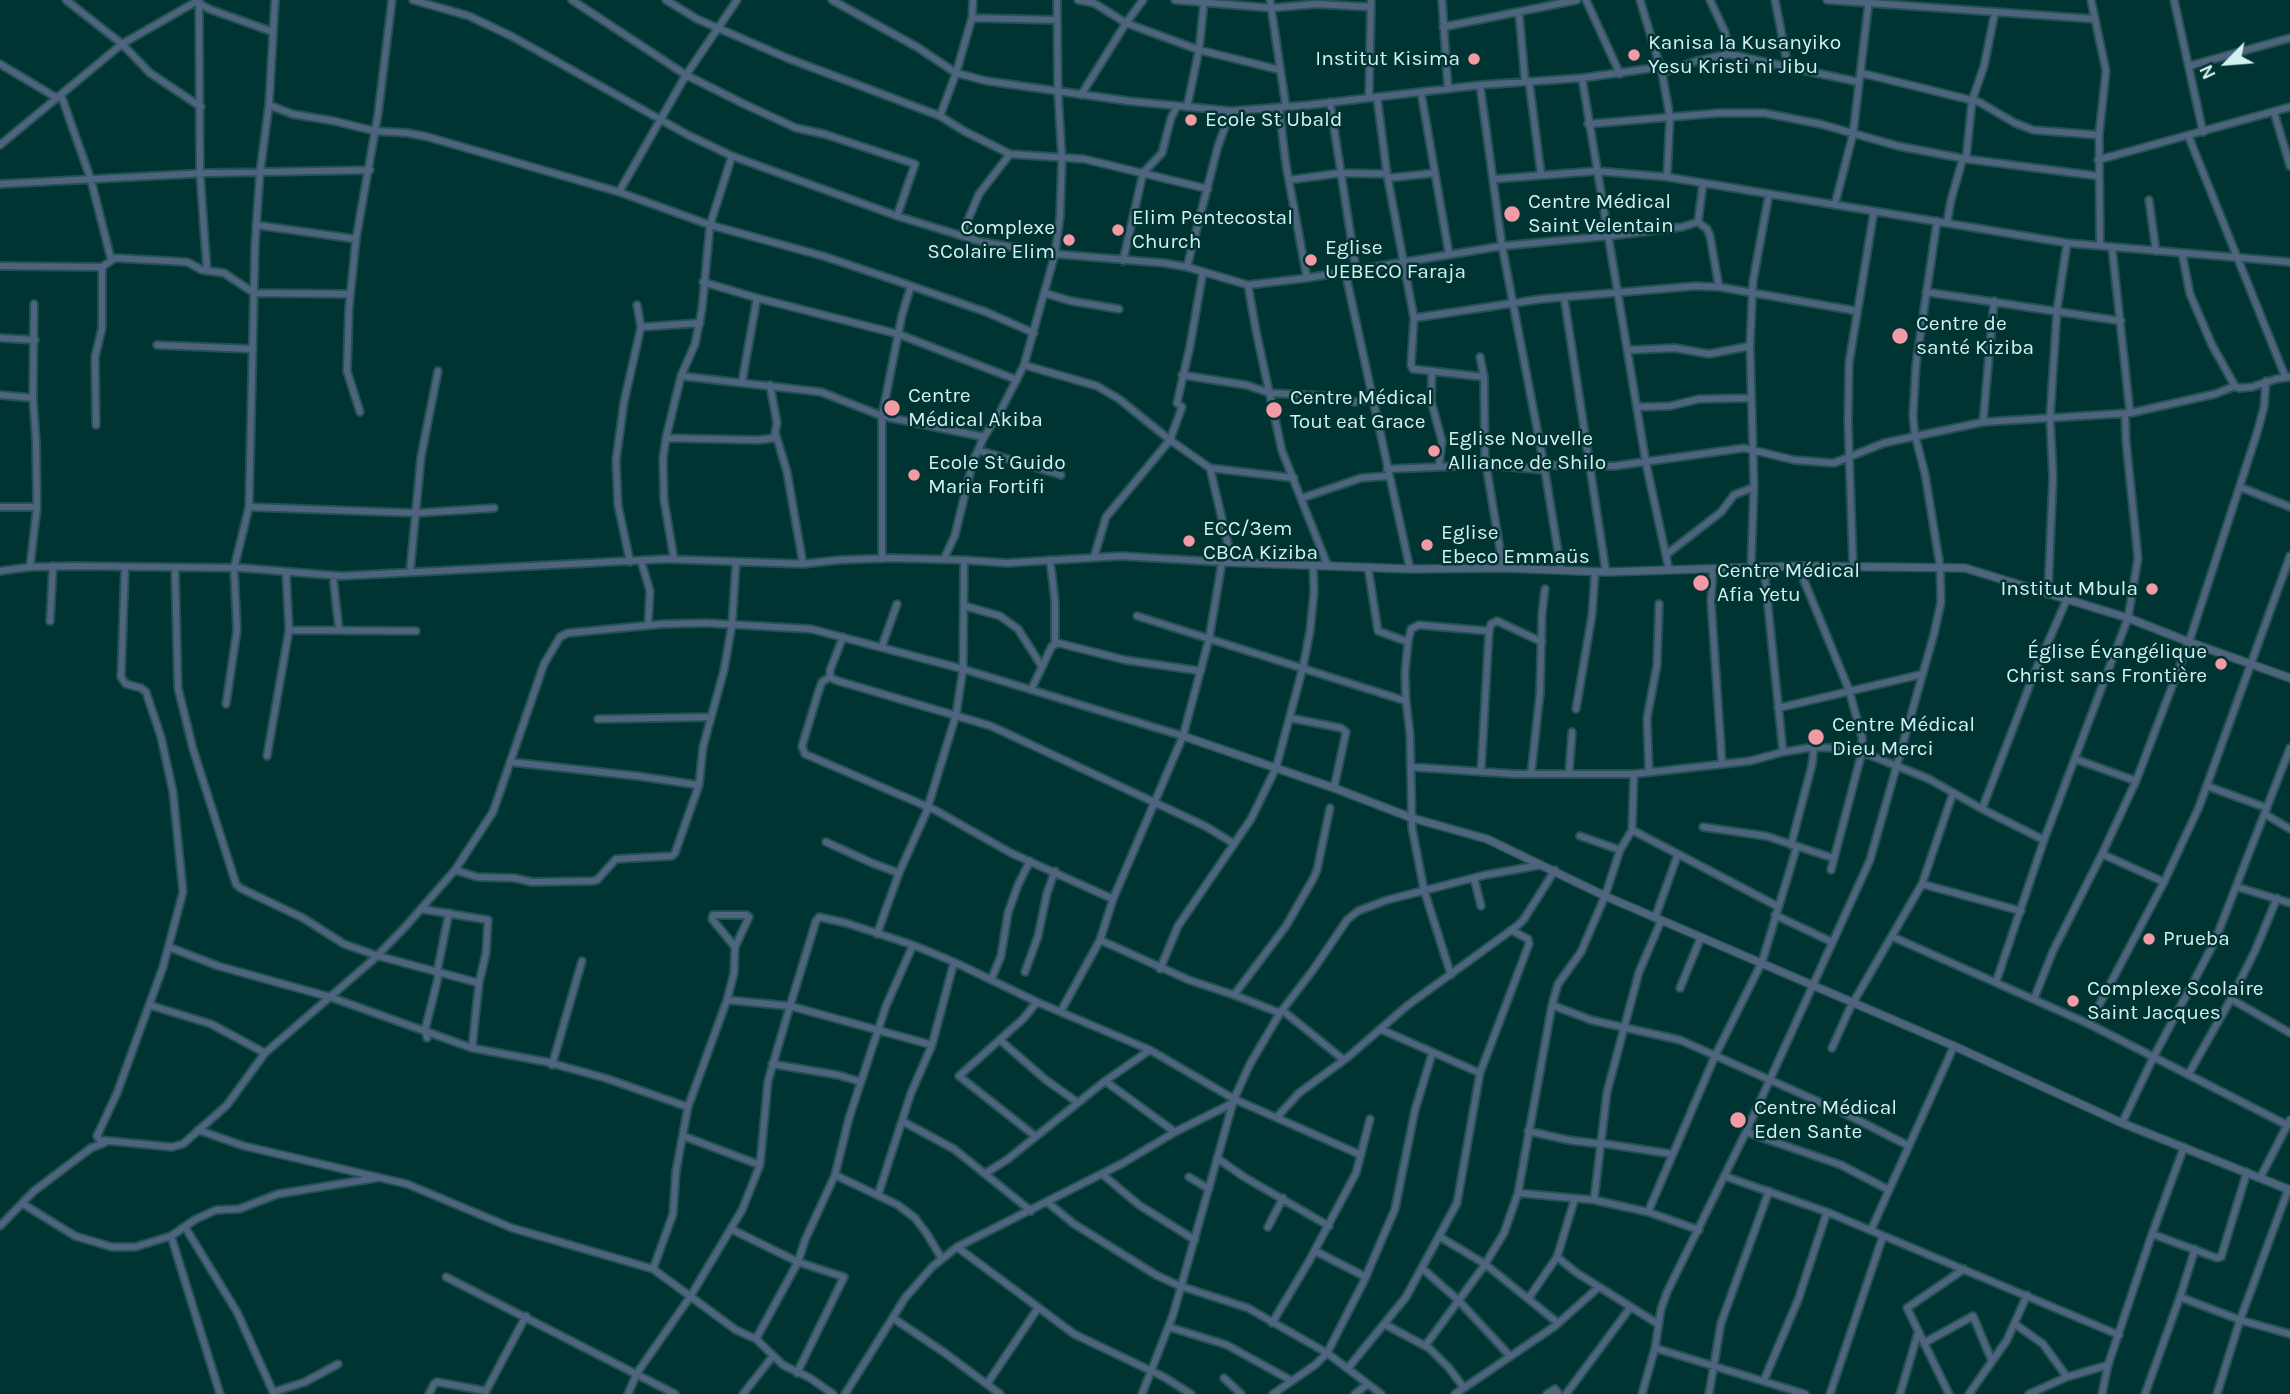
<!DOCTYPE html>
<html>
<head>
<meta charset="utf-8">
<style>
  body { margin:0 }
  #map { position:relative; width:2290px; height:1394px; overflow:hidden; background:#003433; font-family:Karla,sans-serif }
  canvas { display:block }
  .north { position:absolute; left:2192px; top:28px; width:70px; height:70px; -webkit-text-stroke:5px #003433; paint-order:stroke; rotate:245deg; font-size:19px; font-weight:700; line-height:28px; text-align:center; color:#d3f1f0 }
  .north::after { content:''; display:block; margin:auto; width:24px; height:32px; background:#d3f1f0; clip-path:polygon(50% 0,100% 100%,50% 72%,0 100%) }
</style>
</head>
<body>
<div id="map">
<canvas width="2290" height="1394"></canvas>
<div class="north">N</div>
</div>
<script>
const ctx = document.querySelector('canvas').getContext('2d');
ctx.lineJoin = 'round';
const toPath = rows => new Path2D(rows.map(r => 'M' + r).join(''));
function trace(path, color, width, dash) { ctx.strokeStyle = color; ctx.lineWidth = width; ctx.lineCap = dash ? 'butt' : 'round'; ctx.setLineDash(dash || []); ctx.stroke(path); }
function drawText(font, color, halo, rows, align = 'center') {
  ctx.font = font + ' Karla,sans-serif'; ctx.lineWidth = 5; ctx.setLineDash([]); ctx.textBaseline = 'middle'; ctx.strokeStyle = halo; ctx.fillStyle = color; for (const [text, x, y, turn = 0] of rows) {
    ctx.save(); ctx.translate(x, y); ctx.rotate((+turn || 0) * Math.PI / 180); ctx.textAlign = isNaN(turn) ? turn : align; if (halo) ctx.strokeText(text, 0, 0); ctx.fillText(text, 0, 0); ctx.restore();
  }
}
const minor = toPath([
  [66,0,122,44,150,73,201,107],
  [413,0,469,16,513,37,688,135,732,156,897,216,982,242,1055,254,1164,263,1187,267,1248,285,1307,278,1502,246,1609,236,1682,227,1698,222,1703,183],
  [572,0,686,75,744,104,796,128,824,134,915,164,897,216],
  [666,0,697,19,787,58,940,116,964,131,1010,154],
  [832,0,917,47,956,73,987,81,1128,101,1231,111,1309,105,1480,85,1582,78,1660,67],
  [1078,0,1094,3,1126,23,1199,50,1280,70],
  [1175,0,1271,8,1316,4,1371,7],
  [1270,0,1286,107],
  [1442,0,1448,89],
  [1586,0,1620,74],
  [1640,0,1662,73,1670,117,1667,177],
  [1775,0,1788,67,1859,82],
  [1827,0,2095,19],
  [2091,0,2106,71,2099,135,2100,246],
  [2174,0,2203,132],
  [197,2,209,9,273,32],
  [199,4,200,174,207,271],
  [1519,13,1525,81],
  [972,18,973,0],
  [1443,27,1577,0],
  [1729,54,1788,67],
  [0,64,57,98],
  [2189,66,2290,38],
  [1662,73,1697,61,1729,54,1725,32,1710,0],
  [1861,73,1979,102,2015,123,2033,130,2099,135],
  [1582,78,1646,463,1669,570],
  [1529,81,1541,174],
  [1480,85,1502,246,1544,465,1561,570],
  [1421,92,1449,254],
  [61,95,91,180,111,259],
  [1081,95,1126,23,1143,0],
  [1377,97,1387,174,1414,318,1541,299,1696,286,1719,287,1857,311],
  [1369,98,1371,0],
  [1330,102,1356,270],
  [269,105,292,114,334,121,375,131,408,133,428,137,619,192,710,225,823,256,900,282,986,312,1034,333],
  [1187,107,1199,50,1204,2],
  [1279,107,1286,165,1307,278],
  [2274,112,2290,166],
  [940,116,956,73,972,18,1057,20],
  [1588,124,1719,113,1764,113,1820,124,1898,146,1966,159,2098,176],
  [2188,135,2285,376],
  [0,145,122,44,199,0],
  [1966,159,1972,101,1984,66,1995,12],
  [2098,160,2290,107],
  [1388,178,1435,173],
  [1495,179,1597,171,1667,177,2067,243,2290,262],
  [1289,180,1341,173,1387,174],
  [0,184,208,173,370,170],
  [619,192,686,75,737,0],
  [2149,200,2156,251],
  [1835,204,1853,134,1869,0],
  [1698,222,1707,229,1710,236,1719,287],
  [1947,223,1951,200,1963,158],
  [256,225,356,239],
  [961,236,979,194,1010,154,1084,159,1208,189],
  [2112,248,2130,413],
  [2182,253,2190,294,2212,345,2235,386],
  [1123,261,1143,173,1162,153,1171,118,1177,106],
  [0,266,102,267,115,258,187,262,202,270,224,273,254,293,350,294],
  [1187,267,1218,146,1231,111],
  [1345,271,1410,569],
  [703,282,757,298,742,382],
  [1248,285,1256,331,1282,451,1327,564],
  [1926,292,2121,321],
  [1044,293,1071,301,1119,309],
  [1564,297,1606,572],
  [757,298,898,334,1017,380],
  [1414,318,1411,365,1413,369,1484,377],
  [641,327,700,323],
  [0,338,35,340],
  [157,345,252,349],
  [1628,350,1675,348,1709,354,1750,346],
  [1480,357,1484,377,1485,458,1503,568],
  [1024,365,1097,386,1119,399,1170,440,1210,468,1232,562],
  [1432,371,1431,401,1442,441,1439,466],
  [1182,375,1246,385,1270,393,1343,397,1354,402,1373,399],
  [681,376,821,392,882,416,984,437],
  [0,395,33,398],
  [1637,407,1670,406,1699,399,1751,398],
  [360,412,347,371,349,308,356,239,378,114,392,0],
  [1983,422,1994,301],
  [96,425,95,357,102,328,102,267],
  [776,435,787,472,803,564],
  [666,438,758,440,774,438,777,423,770,385],
  [978,450,1061,475],
  [1544,465,1615,466,1744,448,1794,460,1834,463,1884,443,1983,422,2130,413,2215,394,2235,386,2239,388,2252,387,2276,379,2290,377],
  [1210,468,1294,478],
  [1387,469,1487,465,1545,470],
  [2240,487,2290,507],
  [1302,498,1361,478,1388,476],
  [0,507,37,507],
  [249,507,417,513,494,508],
  [1667,554,1721,512,1734,495,1754,487],
  [1094,557,1106,517,1170,440,1182,407,1177,403,1190,346,1203,272],
  [674,559,664,500,663,458,666,438,681,376,695,344,702,309,710,225,732,156],
  [882,559,882,416,902,315,911,286],
  [944,559,955,535,973,461,984,437,1000,412,1024,365,1055,254,1060,216,1062,159,1058,93,1057,0],
  [1050,560,1055,601,1055,643],
  [641,561,650,591,648,625],
  [630,562,618,505,616,460,624,402,641,327,637,305],
  [1853,565,1848,423,1849,363,1874,211],
  [1798,566,1849,690,1862,737,1862,752,1831,870],
  [30,567,37,507,36,441,33,398,34,304],
  [1368,567,1378,631,1408,642,1405,673,1406,701],
  [1751,567,1754,487,1750,346,1753,281,1769,194],
  [1764,567,1783,752],
  [125,568,121,677,126,684,141,688,146,692,161,737,173,792,183,892,163,967,117,1093,97,1136,100,1140,172,1147,183,1144,227,1105,265,1053,375,958,406,926,455,870,493,812,544,664,560,637,568,633,663,624,706,623,811,629,963,669,1183,736],
  [175,569,178,688,193,749,236,884,240,888,303,918,344,944,378,956,479,983],
  [1713,569,1711,601,1722,763],
  [0,571,30,567,74,566,243,568,341,576,665,559,803,564,839,560,891,558,964,560,1007,563,1121,556,1222,562,1209,639,1183,736,1113,899,1100,940,1061,1011],
  [410,572,421,457,438,371],
  [333,576,339,630],
  [2048,594,2053,477,2050,418,2057,310,2067,243],
  [965,606,1000,616,1018,629,1041,665],
  [1137,616,1406,701,1410,734,1412,828,1424,890,1451,975],
  [50,621,53,566],
  [289,630,416,631],
  [843,637,830,670,830,677,835,680,991,726,1205,826,1233,843],
  [1408,642,1411,629,1419,625,1489,631,1491,624,1497,621,1542,642],
  [882,646,897,604],
  [830,677,822,682,819,690,802,746,805,754,935,810,1011,853,1113,899],
  [1031,690,1052,646,1058,643,1125,660,1201,671],
  [226,704,237,630,234,568,249,507,255,245,260,172,269,105,275,0],
  [1778,708,1923,674],
  [1576,709,1592,615,1595,572],
  [1290,718,1341,728,1346,732,1334,788],
  [598,719,711,717],
  [267,756,289,630,286,572],
  [2075,759,2136,781],
  [510,762,637,776,699,785],
  [1411,767,1515,774,1634,774,1750,761,1783,752,1814,747,1833,748,1862,752,1929,779,1982,809,2044,840],
  [1481,772,1489,631],
  [1649,772,1647,718,1657,665,1659,604],
  [1531,774,1540,693,1542,613,1545,589],
  [1569,774,1572,732],
  [2207,786,2267,808],
  [1982,809,2034,674,2067,599],
  [2265,814,2290,829],
  [1703,827,1766,836,1833,858],
  [1632,830,1777,906],
  [1580,836,1620,850],
  [826,842,872,863,899,873],
  [1791,845,1812,765,1814,747],
  [2102,854,2164,882],
  [455,870,477,877,514,878,532,882,592,881,597,880,616,859,672,856,675,853,699,785,703,747,724,670,732,625,736,563],
  [1474,878,1481,906],
  [1922,884,2021,911],
  [2237,887,2290,903],
  [421,909,488,920,486,953,479,983,472,1048],
  [1775,915,1832,942],
  [1655,918,1678,854],
  [877,934,899,873,926,813,956,715,963,669,964,560],
  [1893,937,2089,1024,2287,1125],
  [1100,940,1189,980,1234,995,1280,1013],
  [169,947,218,966,330,997,472,1048,547,1062,605,1078,688,1107],
  [1160,969,1178,926,1251,819,1276,768,1303,667,1310,631,1314,592,1313,564],
  [1025,972,1038,936,1047,893,1055,871],
  [991,980,1001,956,1008,913,1018,885,1030,861],
  [1996,982,2044,840,2128,618,2138,558,2126,441,2125,413],
  [1680,988,1701,937],
  [1234,995,1286,926,1313,879,1317,870,1330,808],
  [2034,999,2053,951,2102,854,2136,781,2189,642,2257,433,2264,407,2266,381],
  [2231,999,2290,1033],
  [727,1000,734,973,735,947,749,917,746,915,713,915,712,919,735,947],
  [149,1005,211,1024,265,1053],
  [1552,1005,1591,1020,1680,1040,1842,1112,1909,1146],
  [1282,1010,1344,1060],
  [2089,1024,2164,882,2199,807,2290,556],
  [1380,1029,1480,1073],
  [427,1038,425,1030,438,978,437,972,449,913],
  [1000,1040,1046,1080,1077,1102],
  [1832,1048,1850,1008,1922,884,1953,793],
  [772,1064,838,1075,861,1082],
  [552,1065,582,961],
  [2188,1075,2231,999,2255,951,2277,898],
  [1105,1081,1175,1132],
  [1277,1117,1299,1093,1348,1057,1408,1005,1517,926,1524,919,1555,870],
  [902,1121,954,1149,1031,1211],
  [2122,1123,2153,1058,2214,943,2290,748],
  [198,1130,244,1146,407,1184,512,1228,653,1269,736,1330,756,1339,783,1365,810,1378,833,1394],
  [1528,1131,1568,1140,1600,1144],
  [1746,1132,1841,1165,1889,1190],
  [683,1136,760,1165],
  [1035,1136,959,1076,1023,1019,1037,1002],
  [1600,1143,1672,1154],
  [1217,1158,1244,1177,1329,1226],
  [986,1173,1008,1159,1105,1081,1150,1050],
  [1102,1174,1139,1205,1195,1240],
  [835,1175,849,1118,886,1006,913,945],
  [1724,1176,1827,1212,2119,1335],
  [1189,1177,1209,1189],
  [2260,1178,2290,1120],
  [1518,1193,1594,1200,1648,1212,1699,1230],
  [878,1195,911,1093,932,1045,954,962],
  [1594,1200,1607,1092,1639,972,1661,921],
  [1047,1202,1074,1224,1156,1275,1180,1286,1248,1308,1327,1353,1381,1394],
  [23,1204,75,1236,112,1247,135,1247,171,1236,196,1219,216,1210,239,1209,278,1194,376,1178],
  [1648,1212,1715,1056,1762,962,1797,846],
  [0,1226,34,1191,91,1148,104,1143],
  [185,1227,237,1312,274,1394],
  [1268,1227,1283,1198],
  [731,1229,798,1262,844,1277,797,1373],
  [1871,1230,1954,1046],
  [2152,1234,2217,1258,2221,1257,2247,1172],
  [171,1236,220,1394],
  [1440,1237,1485,1264,1558,1323],
  [957,1247,1074,1334,1164,1377,1191,1394],
  [1315,1251,1366,1277],
  [1557,1257,1577,1273,1658,1324],
  [1422,1268,1459,1301,1510,1356],
  [653,1269,673,1214,676,1171,688,1107,727,1000,790,1006,816,921,819,917,846,923,913,945,954,962,1037,1002,1150,1050,1234,1099,1361,1155],
  [446,1277,675,1394],
  [2180,1297,2240,1320,2290,1334],
  [1528,1299,1557,1257,1575,1198],
  [893,1318,945,1353,1000,1394],
  [1272,1323,1308,1263,1356,1173,1370,1119],
  [2015,1324,2043,1344,2067,1377],
  [1386,1325,1429,1348,1449,1368,1464,1388],
  [1169,1327,1227,1345,1292,1381],
  [756,1339,798,1262,805,1240,835,1175,898,1205,915,1218,927,1234,942,1259],
  [1924,1343,1973,1316,1992,1361],
  [1425,1346,1484,1266,1504,1233,1518,1193,1552,1005,1558,984,1581,952,1605,896,1620,850,1632,830,1634,774],
  [1655,1348,1805,1394],
  [1348,1368,1406,1297,1457,1203,1480,1073,1529,944,1528,939,1511,930],
  [1224,1378,1241,1394],
  [1764,1380,1798,1300,1827,1212],
  [987,1384,1038,1308],
  [273,1392,305,1382,338,1364],
  [429,1394,434,1384,437,1382,486,1391,526,1316],
  [628,1394,637,1373,690,1297,742,1210,760,1165,768,1081,790,1006,932,1045],
  [743,1394,773,1356],
  [845,1394,905,1298,932,1267,957,1247,1123,1163,1175,1132,1233,1103],
  [1142,1394,1173,1315,1234,1099,1250,1064,1280,1013,1313,970,1347,920,1358,911,1387,900,1485,875,1541,865],
  [1273,1394,1315,1365,1327,1353,1363,1283,1395,1209,1415,1110,1432,1054],
  [1355,1394,1368,1384],
  [1455,1394,1555,1326,1599,1287],
  [1547,1394,1555,1389,1559,1394],
  [1566,1394,1630,1308],
  [1642,1394,1655,1348,1661,1309,1667,1292,1746,1132,1870,860,1934,634,1941,602,1940,566,1925,474,1915,435,1913,416,1916,364,1937,221],
  [1709,1394,1721,1323,1769,1191],
  [1830,1394,1883,1236],
  [1900,1394,1918,1333],
  [1949,1394,1907,1308,1964,1269],
  [1969,1394,2007,1340,2027,1295],
  [2029,1394,2067,1377,2108,1365],
  [2102,1394,2108,1365,2152,1234,2184,1147],
  [2145,1394,2180,1297,2195,1249],
  [2217,1394,2240,1320,2288,1190]
]);
const tertiary = toPath([
  [1222,562,1410,569,1503,568,1606,572,1798,566,1965,568,2128,618,2189,642,2290,678],
  [1183,736,1334,788,1412,818,1487,839,1605,896,1954,1046,2122,1123,2290,1190]
]);
trace(minor, '#225251', 10);
trace(tertiary, '#225251', 10);
trace(minor, '#4e647e', 6);
trace(tertiary, '#4e647e', 7);
for (const [x, y, r, color] of [
  [1634,55,7,"#f49aa4"],
  [1474,59,7,"#f49aa4"],
  [1191,120,7,"#f49aa4"],
  [1512,214,9,"#f49aa4"],
  [1118,230,7,"#f49aa4"],
  [1069,240,7,"#f49aa4"],
  [1311,260,7,"#f49aa4"],
  [1900,336,9,"#f49aa4"],
  [892,408,9,"#f49aa4"],
  [1274,410,9,"#f49aa4"],
  [1434,451,7,"#f49aa4"],
  [914,475,7,"#f49aa4"],
  [1189,541,7,"#f49aa4"],
  [1427,545,7,"#f49aa4"],
  [1701,583,9,"#f49aa4"],
  [2152,589,7,"#f49aa4"],
  [2221,664,7,"#f49aa4"],
  [1816,737,9,"#f49aa4"],
  [2149,939,7,"#f49aa4"],
  [2073,1001,7,"#f49aa4"],
  [1738,1120,9,"#f49aa4"]
]) { const dot = new Path2D(); dot.arc(x, y, r, 0, 2 * Math.PI); ctx.fillStyle = color; ctx.fill(dot); trace(dot, '#003433', 2.5); }
drawText('21px', '#d3f1f0', '#003433', [
  ["Kanisa la Kusanyiko",1648,43],
  ["Yesu Kristi ni Jibu",1648,67],
  ["Institut Kisima",1460,59,"right"],
  ["Ecole St Ubald",1205,120],
  ["Centre Médical",1528,202],
  ["Saint Velentain",1528,226],
  ["Elim Pentecostal",1132,218],
  ["Church",1132,242],
  ["Complexe",1055,228,"right"],
  ["SColaire Elim",1055,252,"right"],
  ["Eglise",1325,248],
  ["UEBECO Faraja",1325,272],
  ["Centre de",1916,324],
  ["santé Kiziba",1916,348],
  ["Centre",908,396],
  ["Médical Akiba",908,420],
  ["Centre Médical",1290,398],
  ["Tout eat Grace",1290,422],
  ["Eglise Nouvelle",1448,439],
  ["Alliance de Shilo",1448,463],
  ["Ecole St Guido",928,463],
  ["Maria Fortifi",928,487],
  ["ECC/3em",1203,529],
  ["CBCA Kiziba",1203,553],
  ["Eglise",1441,533],
  ["Ebeco Emmaüs",1441,557],
  ["Centre Médical",1717,571],
  ["Afia Yetu",1717,595],
  ["Institut Mbula",2138,589,"right"],
  ["Église Évangélique",2207,652,"right"],
  ["Christ sans Frontière",2207,676,"right"],
  ["Centre Médical",1832,725],
  ["Dieu Merci",1832,749],
  ["Prueba",2163,939],
  ["Complexe Scolaire",2087,989],
  ["Saint Jacques",2087,1013],
  ["Centre Médical",1754,1108],
  ["Eden Sante",1754,1132]
], 'left');
</script>
</body>
</html>
